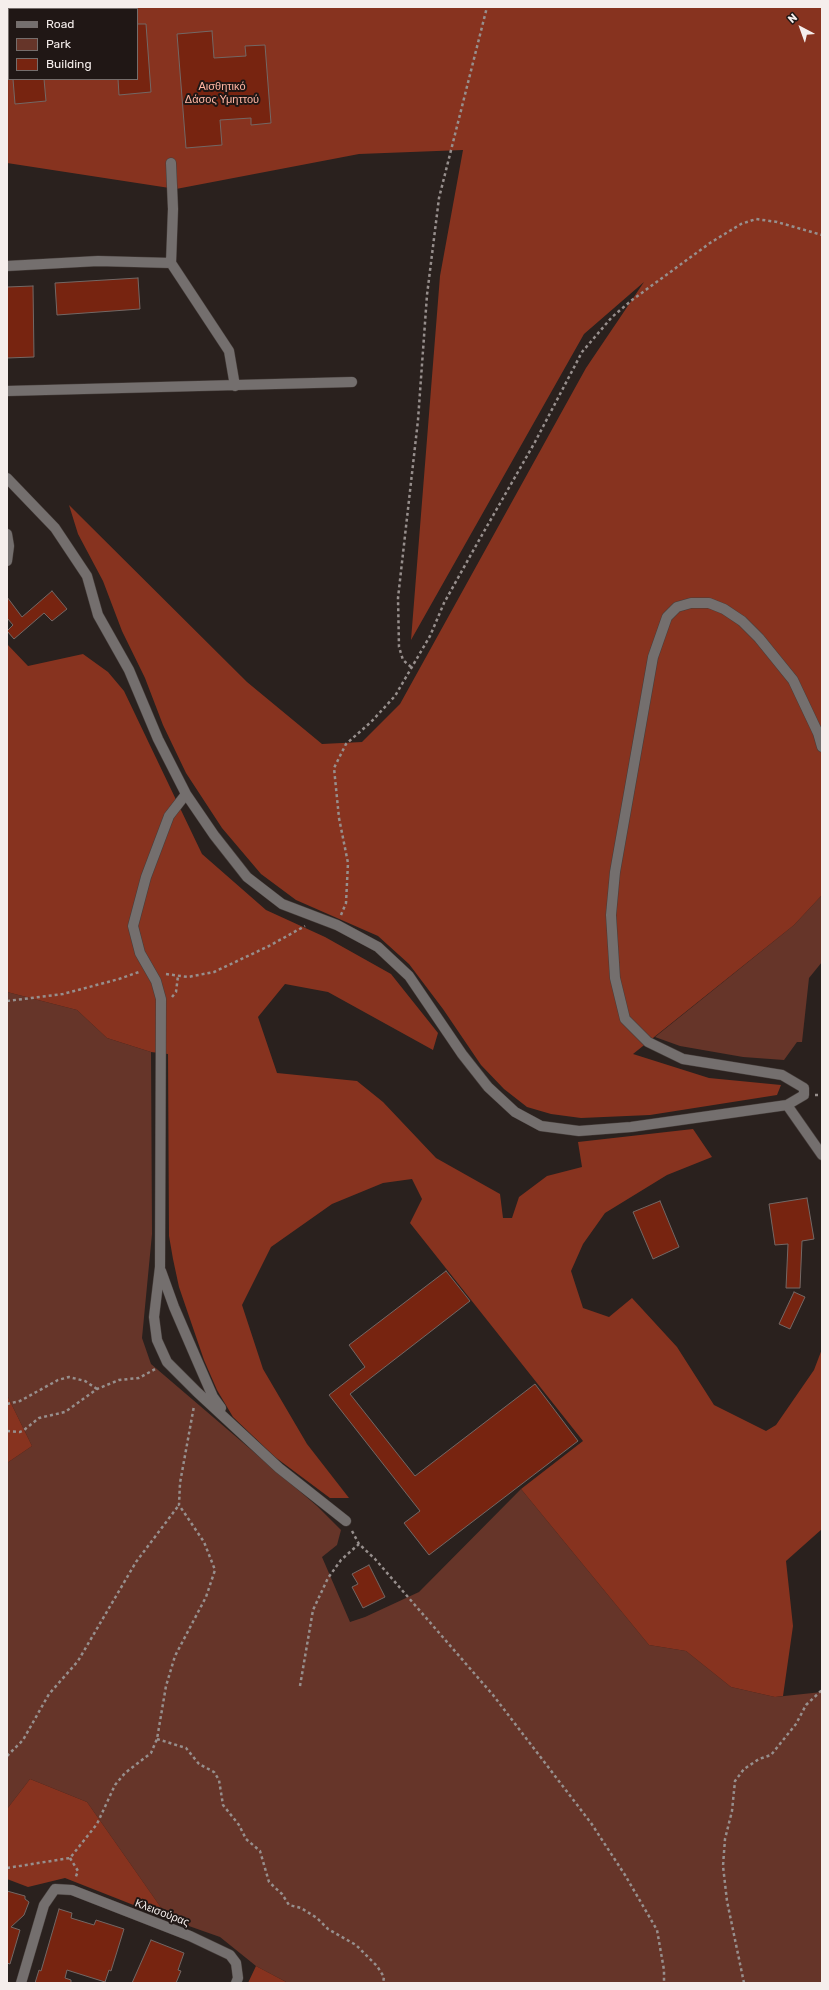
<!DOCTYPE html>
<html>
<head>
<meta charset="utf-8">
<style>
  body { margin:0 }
  #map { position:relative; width:829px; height:1990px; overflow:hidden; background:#2a211e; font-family:Rubik,sans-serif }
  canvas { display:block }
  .frame { position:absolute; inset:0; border:8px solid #f5eeec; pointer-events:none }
  .legend { position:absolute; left:8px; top:8px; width:130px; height:72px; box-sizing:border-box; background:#201715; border:1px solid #756d6b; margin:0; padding:5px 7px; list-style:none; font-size:12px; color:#f5eeec }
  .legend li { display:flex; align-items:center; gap:8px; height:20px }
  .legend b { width:20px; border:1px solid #756d6b }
  .north { position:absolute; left:781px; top:8px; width:40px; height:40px; -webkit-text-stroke:3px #201715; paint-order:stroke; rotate:319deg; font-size:11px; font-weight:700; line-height:16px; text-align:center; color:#f5eeec }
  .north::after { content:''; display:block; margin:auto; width:14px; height:18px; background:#f5eeec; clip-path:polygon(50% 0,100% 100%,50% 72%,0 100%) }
</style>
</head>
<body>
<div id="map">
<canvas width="829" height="1990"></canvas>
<div class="frame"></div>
<ul class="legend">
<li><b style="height:5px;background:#746f6e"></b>Road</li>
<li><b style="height:11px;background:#663529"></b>Park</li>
<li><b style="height:11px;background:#772410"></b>Building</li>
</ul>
<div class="north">N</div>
</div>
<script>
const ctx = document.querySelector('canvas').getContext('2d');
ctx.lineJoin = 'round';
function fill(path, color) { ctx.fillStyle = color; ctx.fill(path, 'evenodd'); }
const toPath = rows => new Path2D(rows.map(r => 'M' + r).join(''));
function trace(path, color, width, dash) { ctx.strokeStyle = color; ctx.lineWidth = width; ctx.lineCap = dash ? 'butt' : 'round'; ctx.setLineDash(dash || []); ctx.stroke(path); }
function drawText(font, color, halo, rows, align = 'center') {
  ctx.font = font + ' Rubik,sans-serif'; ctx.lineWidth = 4; ctx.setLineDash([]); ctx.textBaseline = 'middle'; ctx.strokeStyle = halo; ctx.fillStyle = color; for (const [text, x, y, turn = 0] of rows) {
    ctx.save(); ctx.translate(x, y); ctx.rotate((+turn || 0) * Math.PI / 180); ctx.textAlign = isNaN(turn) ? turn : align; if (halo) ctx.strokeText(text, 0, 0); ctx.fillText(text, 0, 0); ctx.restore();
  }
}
fill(toPath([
  [822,895,822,962,809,978,802,1042,797,1042,784,1060,743,1057,680,1046,655,1037,794,925],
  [7,992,77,1010,107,1038,151,1052,152,1234,142,1338,151,1364,317,1506,341,1530,337,1545,322,1557,350,1622,365,1617,419,1592,521,1489,649,1645,686,1651,731,1687,775,1697,822,1692,822,1983,288,1983,256,1966,220,1937,169,1919,87,1802,30,1779,7,1809,7,1463,32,1446,7,1395]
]), '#663529');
fill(toPath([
  [7,7,822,7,822,895,794,925,633,1054,709,1078,781,1085,777,1095,650,1115,581,1118,551,1114,527,1107,504,1089,481,1065,443,1009,409,964,378,936,296,900,261,874,222,828,186,773,163,725,145,678,122,631,103,581,78,534,69,505,247,682,322,744,362,742,400,704,586,368,644,282,584,334,411,640,440,276,463,150,359,154,176,189,7,163],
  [9,9,137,9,137,79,9,79],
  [7,644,28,666,83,654,108,672,124,691,202,854,266,910,325,937,391,974,438,1033,433,1050,328,992,285,984,258,1017,277,1073,357,1081,383,1102,436,1158,500,1194,503,1218,512,1218,519,1197,547,1176,582,1167,578,1142,693,1129,712,1157,667,1175,605,1213,583,1244,571,1271,583,1308,609,1317,632,1298,677,1347,714,1405,766,1431,776,1425,814,1370,822,1349,822,1529,786,1561,793,1626,783,1696,775,1697,731,1687,686,1651,649,1645,521,1489,583,1441,410,1223,422,1199,412,1179,383,1183,332,1204,271,1247,242,1305,263,1369,307,1444,349,1498,330,1498,275,1457,233,1417,217,1390,204,1360,179,1287,173,1259,169,1236,168,1054,151,1052,107,1038,77,1010,7,992],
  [7,1395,32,1446,7,1463],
  [30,1779,87,1802,169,1919,65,1878,28,1887,7,1879,7,1809],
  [256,1966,288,1983,248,1983]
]), '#87331f');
const building = toPath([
  [137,24,146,24,151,92,119,95,118,79,137,79,137,24],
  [212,31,214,58,246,56,245,46,265,45,271,123,251,125,251,118,220,120,222,145,186,148,177,34,212,31],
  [13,79,44,79,46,101,15,104,13,79],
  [138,278,140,309,57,315,55,283,138,278],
  [33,286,34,357,7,358,7,287,33,286],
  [52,591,67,609,52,621,44,613,14,639,7,631,13,625,7,618,7,597,22,617,52,591],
  [807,1198,814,1239,802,1241,800,1288,786,1288,788,1244,775,1245,769,1204,807,1198],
  [660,1201,679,1247,653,1259,633,1212,660,1201],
  [446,1271,470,1301,350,1394,415,1476,535,1384,578,1441,429,1555,404,1523,420,1511,329,1395,365,1367,349,1345,446,1271],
  [794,1292,805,1297,790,1329,779,1324,794,1292],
  [369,1565,385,1597,363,1608,352,1587,358,1584,352,1574,369,1565],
  [7,1891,25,1896,25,1899,29,1902,24,1915,11,1927,20,1930,10,1964,7,1963,7,1891],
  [59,1909,72,1913,71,1918,94,1925,96,1920,124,1929,111,1971,109,1970,105,1982,67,1970,65,1978,71,1980,71,1983,35,1983,39,1970,41,1971,59,1909],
  [151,1940,184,1953,178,1970,181,1971,176,1983,132,1983,151,1940]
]);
fill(building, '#772410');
trace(building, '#736865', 1);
const minor = toPath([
  [171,163,173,209,171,263,229,351,235,386],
  [7,266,98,261,171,263],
  [7,391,352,382],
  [7,478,55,528,87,576,98,615,129,670,158,739,186,794,214,835,247,877,282,904,337,925,378,947,409,976,462,1054,488,1087,515,1112,541,1126,579,1131,631,1127,787,1105,804,1095,804,1088,782,1075,683,1059,648,1042,625,1019,615,978,611,915,615,872,653,657,667,617,677,607,691,603,709,603,724,609,742,621,759,638,793,680,818,733,822,747],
  [7,534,9,546,7,561],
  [186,794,169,816,146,877,133,926,140,953,156,981,161,999,160,1267,154,1317,157,1340,167,1362,197,1392,279,1468,346,1521],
  [787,1105,822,1155],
  [161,1271,174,1307,196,1358,213,1397,221,1408],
  [21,1983,44,1905,55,1889,72,1890,190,1936,230,1955,236,1963,238,1978,236,1983]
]);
trace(minor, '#463e3b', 11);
trace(toPath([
  [411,667,403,660,399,647,398,598,418,420,427,295,439,198,487,7],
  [341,915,346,903,348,863,339,818,334,768,346,744,371,722,395,696,430,636,444,603,478,542,535,442,582,352,612,317,632,300,710,243,741,224,756,219,777,222,822,235],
  [166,974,188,977,214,972,269,946,305,926],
  [172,997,176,992,178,976],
  [7,1001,63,994,119,979,139,972],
  [815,1095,822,1095],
  [7,1404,20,1401,58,1380,69,1377,85,1381,97,1389],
  [7,1431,20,1432,24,1430,39,1418,65,1412,97,1389,119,1380,139,1378,157,1368],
  [352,1531,359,1544,375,1559,493,1695,591,1823,625,1875,657,1930,664,1970,664,1983],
  [300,1686,313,1610,328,1578,341,1560,359,1544],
  [157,1739,186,1748,199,1764,214,1772,219,1780,223,1805,239,1825,246,1839,260,1851,269,1882,282,1894,289,1905,301,1908,317,1918,328,1929,356,1945,377,1966,384,1977,383,1983],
  [7,1756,23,1740,49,1694,78,1661,136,1562,179,1505],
  [70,1858,78,1871,75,1879],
  [7,1868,70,1858,97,1824,115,1785,125,1773,151,1753,157,1739,166,1686,175,1656,206,1597,215,1570,204,1542,179,1505,180,1483,194,1406],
  [744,1983,727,1901,723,1866,725,1839,732,1811,735,1781,744,1769,759,1759,771,1755,796,1724,806,1705,822,1690]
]), '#978f8d', 2.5, [3, 3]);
trace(minor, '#746f6e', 10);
drawText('11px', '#feb5a2', '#201715', [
  ["Αισθητικό",222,87],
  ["Δάσος Υμηττού",222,100]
]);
drawText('11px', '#f5eeec', '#201715', [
  ["Κλεισούρας",162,1913,21]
]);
</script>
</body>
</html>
